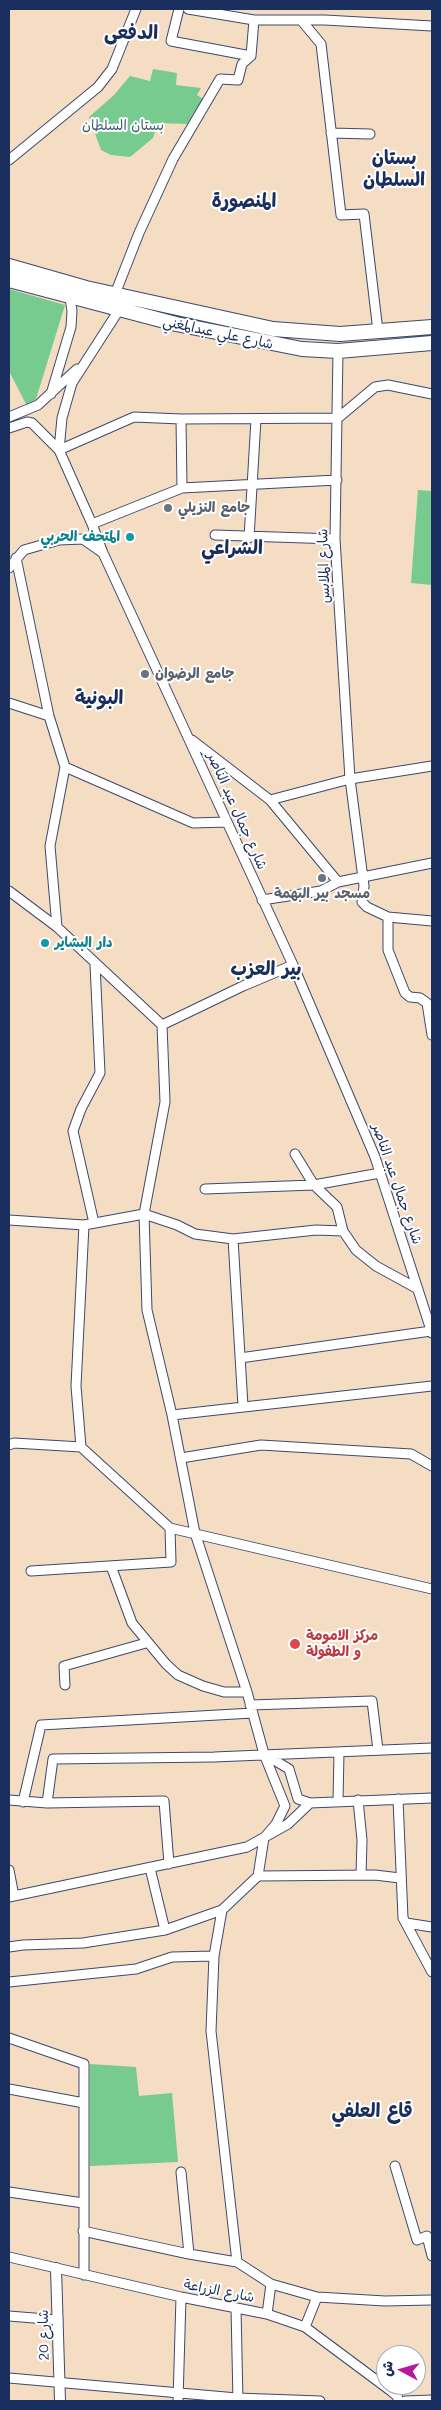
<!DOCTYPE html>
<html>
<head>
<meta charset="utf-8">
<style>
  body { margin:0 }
  #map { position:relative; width:441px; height:2410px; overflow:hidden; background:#f5ddc3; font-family:Mali,"Playpen Sans Arabic",sans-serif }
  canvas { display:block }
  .frame { position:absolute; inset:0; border:10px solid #1b2f5e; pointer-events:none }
  .north { position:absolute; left:376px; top:2345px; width:50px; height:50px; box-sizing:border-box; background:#fff; border:1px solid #a4acbf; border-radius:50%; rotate:276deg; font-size:14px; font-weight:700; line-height:20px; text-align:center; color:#1b2f5e }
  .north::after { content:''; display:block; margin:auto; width:18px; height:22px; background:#b5179e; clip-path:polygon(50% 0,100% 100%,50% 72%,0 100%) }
</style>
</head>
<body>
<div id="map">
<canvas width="441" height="2410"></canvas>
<div class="frame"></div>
<div class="north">ش</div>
</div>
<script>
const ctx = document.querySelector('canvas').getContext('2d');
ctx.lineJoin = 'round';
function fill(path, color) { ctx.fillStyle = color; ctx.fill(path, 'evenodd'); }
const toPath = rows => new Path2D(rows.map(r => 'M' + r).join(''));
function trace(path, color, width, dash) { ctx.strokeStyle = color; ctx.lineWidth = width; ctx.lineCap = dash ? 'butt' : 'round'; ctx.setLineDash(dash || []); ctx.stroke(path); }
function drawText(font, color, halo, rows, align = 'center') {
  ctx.font = font + ' Mali,"Playpen Sans Arabic",sans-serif'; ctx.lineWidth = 4; ctx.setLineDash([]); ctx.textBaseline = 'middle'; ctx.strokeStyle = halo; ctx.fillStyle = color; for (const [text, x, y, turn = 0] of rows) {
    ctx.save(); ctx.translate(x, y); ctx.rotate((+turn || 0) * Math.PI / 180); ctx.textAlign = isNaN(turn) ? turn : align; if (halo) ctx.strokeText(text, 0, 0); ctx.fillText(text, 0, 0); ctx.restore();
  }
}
fill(toPath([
  [153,69,177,73,176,85,201,88,197,95,203,99,187,124,158,123,153,138,130,157,111,155,101,150,89,117,114,95,130,76,150,81],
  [9,289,65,305,36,399,27,406,9,371],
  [418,490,432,491,432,585,411,583],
  [90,2064,136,2067,139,2096,172,2093,178,2162,90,2166]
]), '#77cb8f');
const minor = toPath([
  [179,9,171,41,251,56],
  [188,9,254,20,325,20,432,26],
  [301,20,321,44,341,215,364,214,378,331],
  [331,133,370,134],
  [9,160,98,87,112,69,136,9],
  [115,294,139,233,173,159,220,79,238,80,242,64,251,56,254,20],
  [119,310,72,383,62,418,59,450,92,524,103,553,293,965,375,1157,432,1333],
  [338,351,335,539,350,779,364,886,362,902,367,907,388,917,432,921],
  [51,394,71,327,72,311,70,298],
  [9,417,38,405,77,369],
  [181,419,182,488],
  [9,428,27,422,32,423,59,450,134,417,181,419,338,418,375,387,388,385,432,394],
  [92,524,182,488,337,480],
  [215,535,335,539],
  [249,538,256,419],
  [9,568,24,550,59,540,83,539,103,553],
  [9,703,49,716],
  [192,740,270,800,338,882],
  [65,767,193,823,227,822],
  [270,800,350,779,432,766],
  [9,891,57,927],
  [262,900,321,891,338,882,432,863],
  [388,917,388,950,405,993,410,997,420,998,427,1003,432,1035],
  [162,1025,243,986,293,965],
  [295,1154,314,1185,337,1207,343,1231],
  [205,1189,314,1185,380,1173],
  [9,1220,84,1225],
  [94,1223,73,1131,81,1109,100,1073,95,964],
  [233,1239,243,1406],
  [240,1358,431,1331],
  [172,1415,432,1386],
  [9,1445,14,1443,81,1447,170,1528,432,1589],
  [81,1447,76,1386,84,1225,144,1214,177,1225,195,1234,233,1239,316,1230,343,1231,356,1250,376,1266,418,1289],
  [181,1458,261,1445,411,1454,432,1466],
  [111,1566,132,1623,166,1664,178,1675,203,1686,224,1692,247,1692],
  [31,1571,171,1562,170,1528],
  [65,1685,64,1666,146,1643],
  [250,1705,372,1701,378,1750],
  [264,1754,289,1769,298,1799,310,1803,432,1798],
  [398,1799,403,1918,432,1972],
  [9,1800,47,1803,164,1801,169,1864],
  [358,1800,362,1840,361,1875],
  [338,1801,339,1752],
  [23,1802,41,1725,253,1713],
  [47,1803,53,1759,214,1757,432,1748],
  [150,1868,165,1930],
  [9,1870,14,1896],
  [258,1876,375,1875,400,1878],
  [9,1897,247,1847,288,1824,310,1803],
  [222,1910,214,1956,211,2031,237,2262,271,2284,267,2314],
  [406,1923,432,1927],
  [9,1947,23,1945,83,1943,165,1930,222,1910,258,1876,264,1838,276,1824,285,1806,264,1754,247,1692,195,1533,172,1415,147,1310,144,1214,165,1102,162,1025,57,927,50,846,65,767,49,716,16,558],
  [9,1982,136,1969,172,1957,214,1956],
  [9,2038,84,2064,84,2275],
  [9,2089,84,2103],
  [395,2166,417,2240,427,2236,432,2256],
  [181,2172,189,2254],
  [9,2192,83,2203],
  [83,2231,189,2254,237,2262],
  [9,2257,181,2297,267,2314,305,2327,391,2391,397,2396,399,2401],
  [271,2284,317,2297,385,2301,432,2300],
  [236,2308,238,2401],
  [9,2316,58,2320],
  [305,2327,317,2297],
  [9,2378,237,2398,320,2401],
  [178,2401,181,2297],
  [405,2401,432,2400]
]);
const tertiary = toPath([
  [56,2268,60,2401]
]);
const primary = toPath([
  [9,266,86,288,273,329,340,334,432,327],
  [9,280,176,324,302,349,338,351,432,343]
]);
trace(minor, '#3c496d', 11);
trace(tertiary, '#3c496d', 12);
trace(primary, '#3c496d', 16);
trace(minor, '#fff', 9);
trace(tertiary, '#fff', 10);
trace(primary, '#fff', 14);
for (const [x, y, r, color] of [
  [168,508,5,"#6b7280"],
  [130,537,5,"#0f9aa8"],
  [145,674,5,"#6b7280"],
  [322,878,5,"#6b7280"],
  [45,943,5,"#0f9aa8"],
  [295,1644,6,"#e0444e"]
]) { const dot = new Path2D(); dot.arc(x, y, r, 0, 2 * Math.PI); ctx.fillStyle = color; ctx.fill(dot); trace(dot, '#fff', 2); }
drawText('14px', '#375e6d', '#fff', [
  ["بستان السلطان",123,126]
]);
drawText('14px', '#1b2f5e', '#fff', [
  ["شارع علي عبدالمغني",218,333,12],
  ["شارع الملابس",324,566,-92],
  ["شارع جمال عبد الناصر",237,811,66],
  ["شارع جمال عبد الناصر",397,1184,71],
  ["شارع الزراعة",219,2291,11],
  ["شارع 20",44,2335,-91]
]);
drawText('bold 14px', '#5b616d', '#fff', [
  ["جامع النزيلي",178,508],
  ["جامع الرضوان",155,674],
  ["مسجد بير البهمة",322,894,"center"]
], 'left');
drawText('bold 14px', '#0d838f', '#fff', [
  ["المتحف الحربي",120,537],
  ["دار البشاير",55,943,"left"]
], 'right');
drawText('bold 14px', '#be3a42', '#fff', [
  ["مركز الامومة",306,1636],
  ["و الطفولة",306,1652]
], 'left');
drawText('bold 19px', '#1b2f5e', '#fff', [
  ["الدفعى",131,33],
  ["بستان",394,158],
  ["السلطان",394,180],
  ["المنصورة",244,201],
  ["الشراعي",232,548],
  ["البونية",99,698],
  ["بير العزب",266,969],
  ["قاع العلفي",372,2111]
]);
</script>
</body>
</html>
